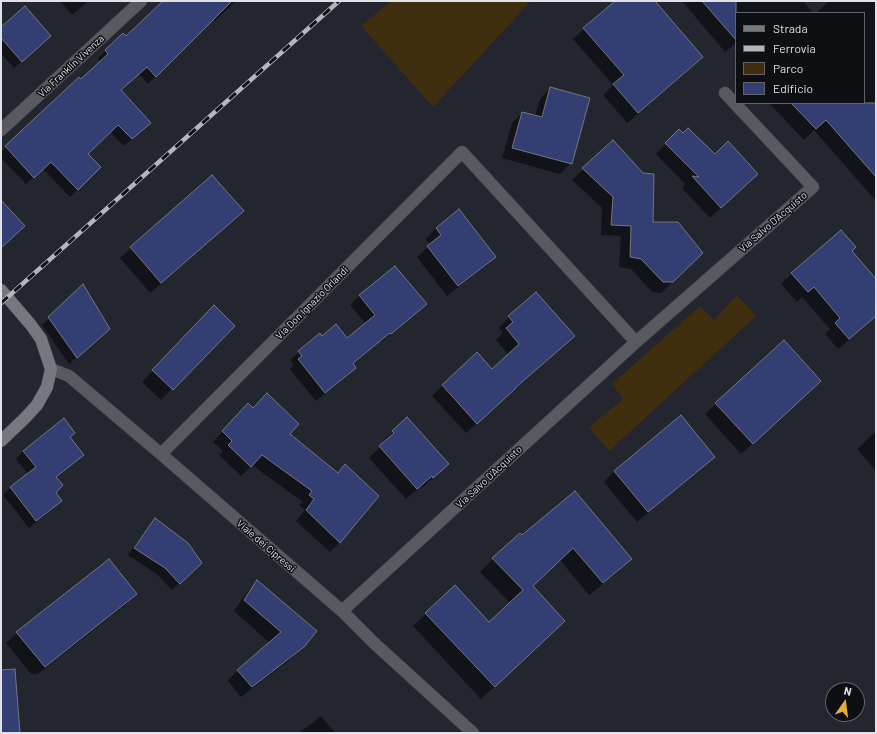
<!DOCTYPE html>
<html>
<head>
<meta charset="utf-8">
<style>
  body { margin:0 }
  #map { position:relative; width:877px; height:734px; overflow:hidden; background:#23252f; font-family:Barlow,sans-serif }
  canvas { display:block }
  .frame { position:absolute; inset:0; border:2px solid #e0e2e8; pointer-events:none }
  .legend { position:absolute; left:735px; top:12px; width:130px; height:92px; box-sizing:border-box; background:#0d0f13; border:1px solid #616368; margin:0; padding:5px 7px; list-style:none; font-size:12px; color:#e0e2e8 }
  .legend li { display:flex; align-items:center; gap:8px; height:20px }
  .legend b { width:20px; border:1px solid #616368 }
  .north { position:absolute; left:825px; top:682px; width:40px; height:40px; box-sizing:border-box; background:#0d0f13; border:1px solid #616368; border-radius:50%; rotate:14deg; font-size:11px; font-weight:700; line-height:16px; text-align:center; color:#e0e2e8 }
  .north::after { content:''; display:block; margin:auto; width:14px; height:18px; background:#e5ad36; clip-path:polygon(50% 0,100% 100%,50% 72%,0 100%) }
</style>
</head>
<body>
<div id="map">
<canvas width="877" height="734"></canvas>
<div class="frame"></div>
<ul class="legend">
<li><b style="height:5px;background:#75787f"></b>Strada</li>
<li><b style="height:5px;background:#b4b6bd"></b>Ferrovia</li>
<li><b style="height:11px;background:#3f2e0e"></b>Parco</li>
<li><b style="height:11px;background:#333f72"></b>Edificio</li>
</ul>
<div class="north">N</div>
</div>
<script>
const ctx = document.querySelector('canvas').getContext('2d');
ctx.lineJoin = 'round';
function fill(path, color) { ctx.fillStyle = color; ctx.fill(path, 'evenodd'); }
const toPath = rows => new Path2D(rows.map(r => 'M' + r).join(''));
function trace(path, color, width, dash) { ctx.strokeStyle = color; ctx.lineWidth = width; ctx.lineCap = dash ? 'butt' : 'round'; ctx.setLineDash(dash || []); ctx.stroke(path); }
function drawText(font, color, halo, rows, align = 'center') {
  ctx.font = font + ' Barlow,sans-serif'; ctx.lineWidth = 3; ctx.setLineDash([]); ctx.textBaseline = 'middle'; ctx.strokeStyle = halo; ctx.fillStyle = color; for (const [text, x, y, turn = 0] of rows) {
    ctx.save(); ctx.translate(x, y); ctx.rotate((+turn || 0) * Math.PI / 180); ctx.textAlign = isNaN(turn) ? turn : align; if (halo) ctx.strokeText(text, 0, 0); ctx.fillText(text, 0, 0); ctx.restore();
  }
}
fill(toPath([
  [391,1,531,1,433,107,361,26],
  [737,295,756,316,609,451,589,427,623,399,612,384,700,306,714,320]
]), '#3f2e0e');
fill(toPath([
  [60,1,88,1,72,15],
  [165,1,236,1,215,21,213,19,148,84,139,74,120,91,142,130,124,146,110,132,86,154,100,167,70,197,43,169,26,184,1,158,1,152,79,78,81,80,101,62,98,58,123,34,126,37],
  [616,1,654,1,702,57,691,68,627,123,603,95,613,85,573,39,584,29],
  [682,1,803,1,813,13,736,13,736,43,725,52],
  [829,1,873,1,876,4,876,201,814,130,804,140,769,103,864,103,864,13,816,13],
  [1,29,43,43,14,68,1,53],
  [550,88,571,163,560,174,502,158,512,123,522,113,535,116,540,99],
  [679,130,715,155,746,184,710,218,682,188,685,184,656,154],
  [613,141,652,223,702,253,661,293,652,292,631,269,619,267,621,236,601,235,602,208,572,180],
  [232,221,150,293,120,258,131,248],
  [436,228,495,257,484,267,447,296,417,257,430,245,426,239],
  [851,251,876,281,876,316,838,349,825,334,830,329,802,297,797,302,781,284,792,273],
  [395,267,425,304,417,313,381,342,380,341,352,364,355,368,346,377,316,401,290,369,294,365,290,360,299,352,322,337,347,339,366,324,350,305,359,296],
  [204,317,234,326,161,400,142,382],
  [509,317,573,336,563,347,512,390,466,433,432,396,443,385,492,371,509,355,496,340,503,333,499,328],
  [49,318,109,329,69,364,42,325],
  [783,341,809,391,741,454,705,414],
  [238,415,289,434,337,474,345,466,340,542,330,552,296,521,305,510,299,505,303,502,252,465,241,476,219,455,223,451,213,442],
  [407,419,437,474,422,488,421,486,406,499,369,458,383,444,382,442],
  [64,420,69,438,83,455,76,462,55,478,55,493,61,500,54,508,29,528,3,495,10,488,28,474,16,459,23,451],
  [876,431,876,471,857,449],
  [714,457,703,467,637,522,604,482,614,471],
  [155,520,200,562,172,590,158,575,128,555,148,527],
  [521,536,630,559,618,572,589,595,560,560,532,587,551,634,481,699,413,626,454,587,489,623,510,603,480,572,493,559],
  [257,582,303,647,292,658,241,697,228,681,238,670,270,643,234,611,247,592],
  [136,594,125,605,38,674,31,674,6,643,17,633],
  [321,716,335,733,299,733]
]), '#0007');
const building = toPath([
  [163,1,232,1,156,77,147,67,121,90,151,123,132,139,118,125,88,154,101,167,78,190,51,162,34,178,5,146,79,77,81,79,108,54,105,50,123,33,126,36,163,1],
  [615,1,655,1,703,57,638,113,613,84,624,75,583,28,615,1],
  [702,1,736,1,736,40,702,1],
  [25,6,51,36,22,62,1,38,1,27,25,6],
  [550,87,590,98,572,164,512,148,522,112,542,117,550,87],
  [791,103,876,103,876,177,826,120,816,129,791,103],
  [688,128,715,154,728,141,758,174,721,208,692,176,699,177,665,143,679,129,683,133,688,128],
  [613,140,643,173,654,174,653,222,678,222,703,253,673,282,663,282,641,259,630,257,631,226,611,225,613,197,582,168,613,140],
  [212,175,244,211,161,283,130,247,212,175],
  [1,200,25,226,1,248,1,200],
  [459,209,496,257,458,286,427,246,441,235,436,228,459,209],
  [841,230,856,247,852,251,876,279,876,316,849,339,835,323,840,318,814,287,808,292,791,273,841,230],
  [395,266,427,304,391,334,390,333,353,363,356,368,325,393,298,359,302,356,298,351,320,333,322,336,336,324,347,338,375,315,359,295,395,266],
  [83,284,110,329,77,358,48,317,83,284],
  [536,292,575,336,515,388,516,388,477,424,442,385,477,352,492,369,519,344,506,328,513,322,508,316,536,292],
  [214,305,235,326,173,390,152,370,214,305],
  [784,340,821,381,753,444,715,403,784,340],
  [267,393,299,424,290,434,338,473,345,464,379,496,340,543,306,510,314,499,309,495,312,491,262,455,251,467,228,445,232,441,222,431,248,403,253,408,267,393],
  [681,415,715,457,648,512,614,471,681,415],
  [407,417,449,464,433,478,432,476,417,489,379,446,394,433,392,431,407,417],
  [64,418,75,433,70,437,84,455,56,477,63,485,56,493,62,501,36,521,10,487,36,467,23,451,64,418],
  [575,491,632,559,603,583,573,548,533,586,565,621,495,687,425,613,455,585,489,622,523,590,492,558,520,533,522,535,575,491],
  [155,518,188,543,202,563,180,584,165,568,134,548,155,518],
  [109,559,137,594,45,667,16,632,109,559],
  [257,580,317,631,304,647,252,687,237,670,281,632,244,600,257,580],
  [15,669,20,733,1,733,1,670,15,669]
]);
fill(building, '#333f72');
trace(building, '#737681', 1);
const street = toPath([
  [1,130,141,1],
  [636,342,813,187,725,93],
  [51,369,69,376,161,454,342,611,374,643,473,733],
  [161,454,462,152,636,342,342,611]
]);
const secondary = toPath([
  [1,290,31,325,41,339,51,369,47,387,37,405,25,418,1,441]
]);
trace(street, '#41434d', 13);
trace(secondary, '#41434d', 13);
trace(street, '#595a5f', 12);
trace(secondary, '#75787f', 12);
const rail = toPath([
  [1,303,339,1]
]);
trace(rail, '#b4b6bd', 4.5);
trace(rail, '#0d0f13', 3, [9]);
drawText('10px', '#e0e2e8', '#0d0f13', [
  ["Via Franklin Vivenza",71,66,-43],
  ["Via Salvo D'Acquisto",773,222,-41],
  ["Via Don Ignazio Orlandi",312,303,-45],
  ["Via Salvo D'Acquisto",489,477,-43],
  ["Viale dei Cipressi",266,546,41]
]);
</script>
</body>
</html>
